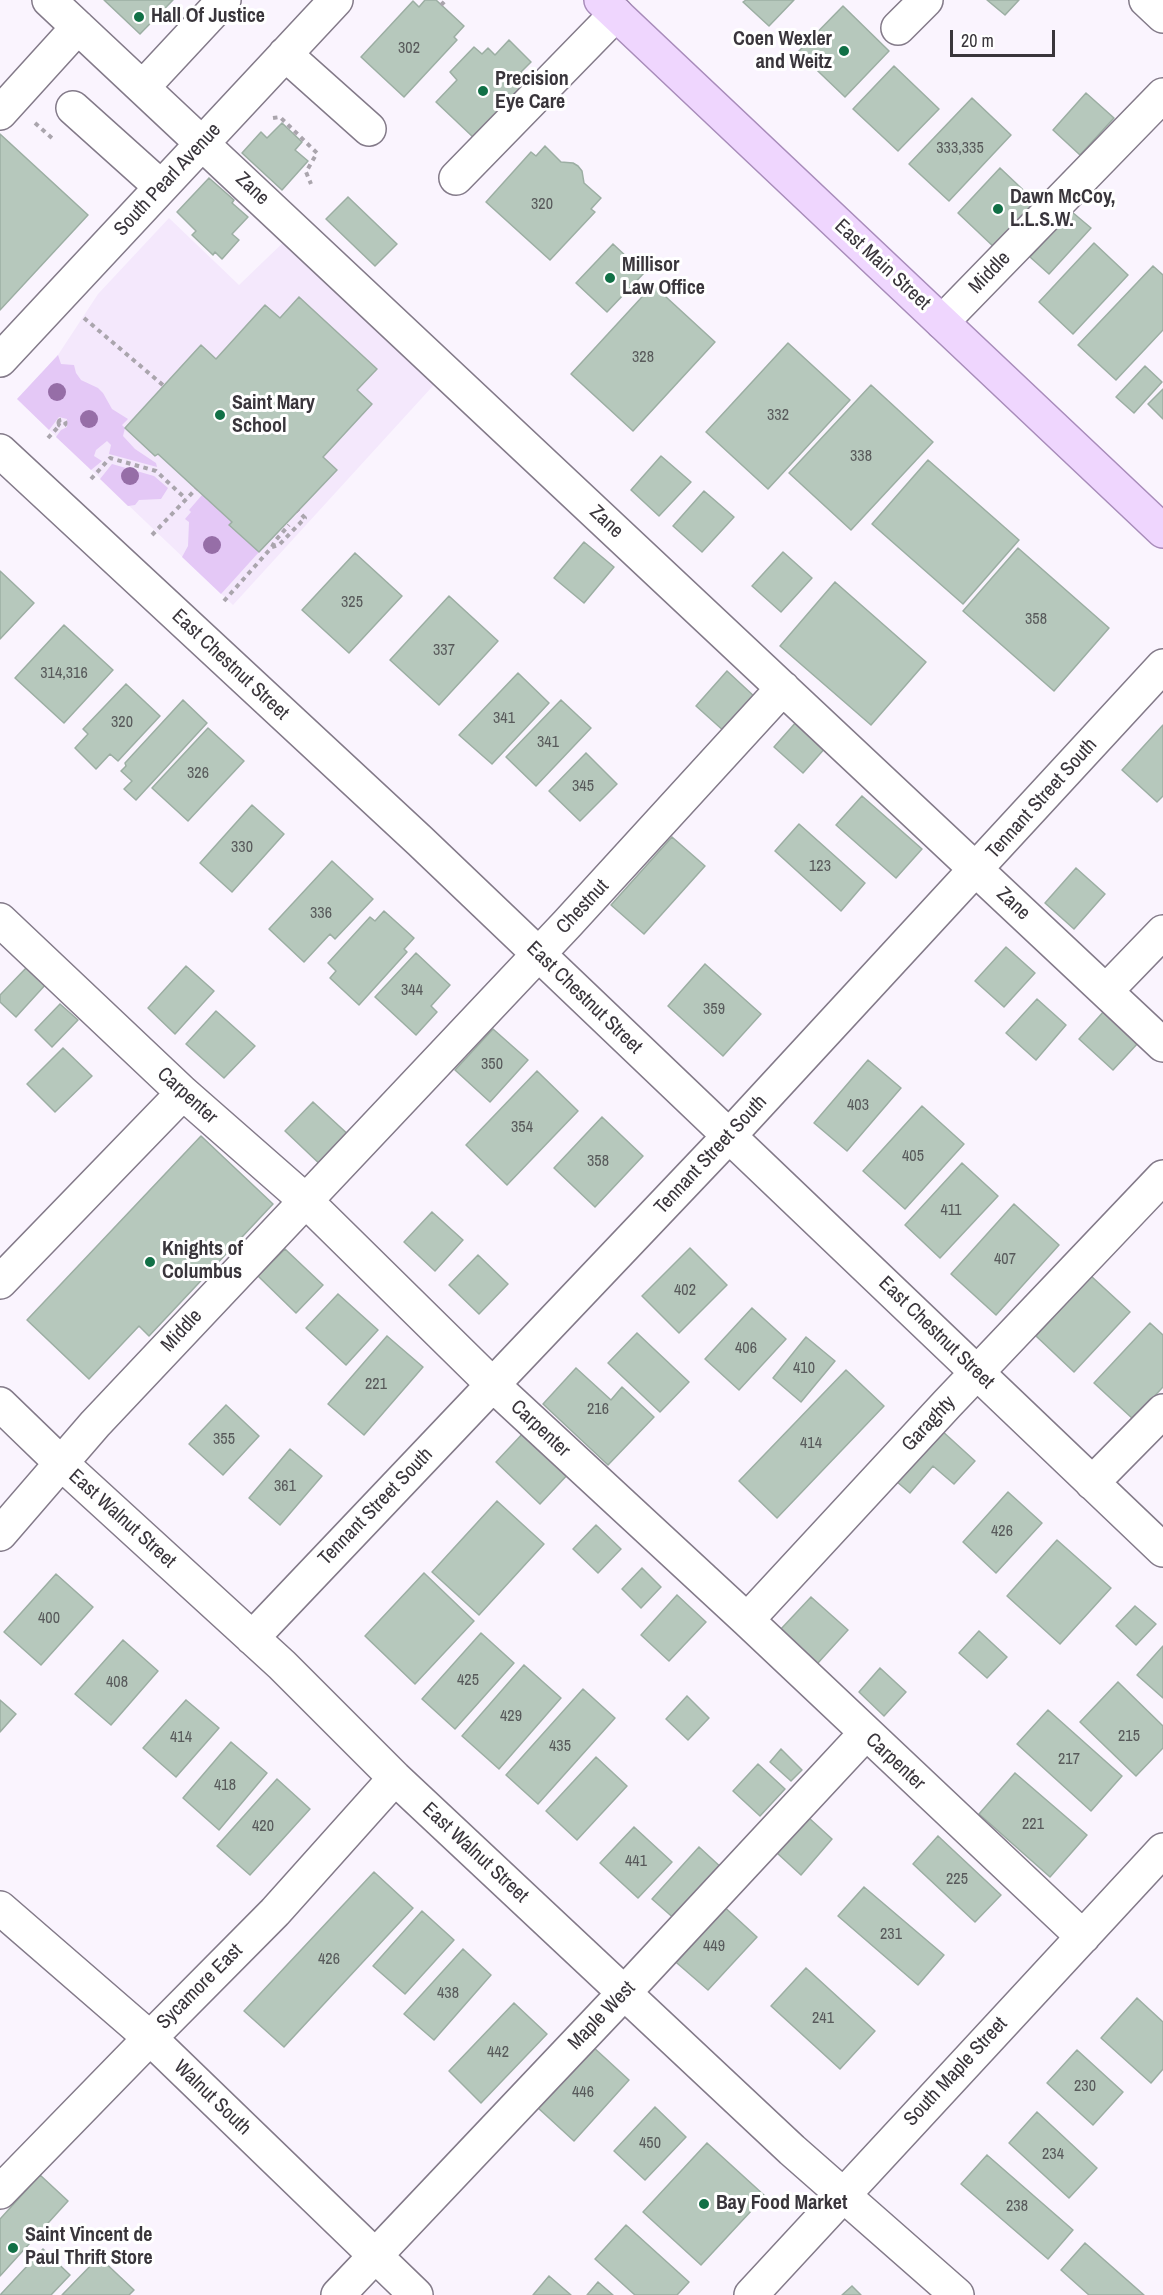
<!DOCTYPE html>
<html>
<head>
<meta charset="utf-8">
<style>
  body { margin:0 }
  #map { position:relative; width:1163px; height:2295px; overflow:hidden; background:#faf4fe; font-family:"Archivo Narrow",sans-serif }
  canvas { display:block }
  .scale { position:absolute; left:950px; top:30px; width:105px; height:27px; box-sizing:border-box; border:3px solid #39353b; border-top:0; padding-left:8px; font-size:18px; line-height:21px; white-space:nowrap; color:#39353b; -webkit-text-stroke:4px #fff; paint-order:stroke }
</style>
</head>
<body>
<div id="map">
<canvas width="1163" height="2295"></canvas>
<div class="scale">20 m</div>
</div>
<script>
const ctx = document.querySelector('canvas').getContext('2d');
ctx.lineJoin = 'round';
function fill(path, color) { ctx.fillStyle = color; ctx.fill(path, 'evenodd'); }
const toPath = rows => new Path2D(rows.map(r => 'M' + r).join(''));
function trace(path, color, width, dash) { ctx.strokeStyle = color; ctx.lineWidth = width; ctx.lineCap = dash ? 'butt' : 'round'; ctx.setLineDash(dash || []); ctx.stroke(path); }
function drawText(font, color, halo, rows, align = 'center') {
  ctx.font = font + ' "Archivo Narrow",sans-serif'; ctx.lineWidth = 6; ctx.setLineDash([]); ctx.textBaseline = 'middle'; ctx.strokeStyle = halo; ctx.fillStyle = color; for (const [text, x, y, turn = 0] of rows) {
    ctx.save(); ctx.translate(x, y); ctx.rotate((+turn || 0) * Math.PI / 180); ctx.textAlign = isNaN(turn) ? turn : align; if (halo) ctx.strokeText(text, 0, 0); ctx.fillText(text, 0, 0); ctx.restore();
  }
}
fill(toPath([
  [169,218,239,285,292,234,442,376,233,605,17,399,58,355,98,294]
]), '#f4e8fc');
fill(toPath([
  [58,355,61,364,74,365,76,373,81,380,98,388,103,393,112,409,128,419,122,425,125,428,123,436,135,449,156,463,157,467,109,454,111,445,107,441,96,450,94,456,102,461,91,470,56,437,61,430,67,427,67,419,59,417,49,430,17,399],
  [112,464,154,476,168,488,161,499,139,500,135,505,128,506,100,479],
  [202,495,232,522,229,526,259,552,221,594,182,557,188,546,189,522,185,519,191,512,189,510]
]), '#e4c8f6');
const building = toPath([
  [104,0,173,0,140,34,104,0],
  [425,0,436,0,464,26,454,37,457,40,404,97,361,57,413,1,419,7,425,0],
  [746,0,794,0,769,26,743,2,746,0],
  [987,0,1019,0,1005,15,987,0],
  [843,6,889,51,845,97,798,52,843,6],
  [509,40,531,62,521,72,529,79,474,138,436,102,457,80,450,72,474,47,482,54,488,48,495,55,509,40],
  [894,66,939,109,898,151,853,109,894,66],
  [1086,93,1114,118,1080,155,1053,130,1086,93],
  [972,98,1011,135,949,201,909,164,972,98],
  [282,123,302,142,295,150,308,161,282,190,242,153,261,132,267,138,282,123],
  [0,134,88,215,0,310,0,134],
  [545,146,561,162,573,163,578,166,582,171,584,183,601,198,591,209,595,212,550,260,486,202,531,152,536,156,545,146],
  [1000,168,1038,204,996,249,958,213,1000,168],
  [209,178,234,200,232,203,248,217,232,234,239,240,222,259,215,252,213,255,192,235,196,231,177,212,209,178],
  [348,197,397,244,375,266,326,219,348,197],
  [1072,212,1091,228,1049,274,1030,257,1072,212],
  [1094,243,1128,275,1073,334,1039,302,1094,243],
  [613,244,644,273,607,312,576,283,613,244],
  [1153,266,1163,275,1163,330,1116,380,1078,345,1153,266],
  [653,285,715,342,633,431,571,374,653,285],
  [299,297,377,369,357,390,372,404,323,457,337,470,259,552,229,525,232,522,158,454,155,456,125,428,201,345,216,359,265,305,280,318,299,297],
  [788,343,850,400,768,489,706,432,788,343],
  [1145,366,1162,382,1134,413,1116,397,1145,366],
  [871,385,933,442,851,530,789,473,871,385],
  [1163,389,1163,419,1148,404,1163,389],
  [661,456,691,482,659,516,631,490,661,456],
  [928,460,1019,540,963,604,872,524,928,460],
  [704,491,734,517,702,552,673,526,704,491],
  [584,542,614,567,584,603,554,578,584,542],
  [1018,548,1109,628,1054,691,963,611,1018,548],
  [783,552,812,578,781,612,752,586,783,552],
  [355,553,402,596,349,653,302,610,355,553],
  [0,571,34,603,0,639,0,571],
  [835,582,926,662,871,725,780,646,835,582],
  [449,596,498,641,439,705,390,660,449,596],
  [64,625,113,670,64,723,15,678,64,625],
  [727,671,756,698,725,732,696,706,727,671],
  [518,673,549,703,492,764,459,735,518,673],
  [126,684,160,716,118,761,110,754,96,769,75,748,88,734,83,729,126,684],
  [183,700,207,723,136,800,124,789,132,781,121,771,126,766,125,763,183,700],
  [561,700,591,728,536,786,506,757,561,700],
  [805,712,834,738,803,773,774,747,805,712],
  [1163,725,1163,796,1157,802,1122,770,1163,725],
  [208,728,244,761,188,821,152,788,208,728],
  [586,753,617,784,580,821,549,791,586,753],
  [862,796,922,849,896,878,836,825,862,796],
  [252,805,284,834,232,892,200,863,252,805],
  [799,824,865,883,841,911,775,851,799,824],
  [672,837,705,866,644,934,611,905,672,837],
  [332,861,373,899,335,939,330,934,304,962,269,929,332,861],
  [1076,868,1105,894,1074,929,1045,903,1076,868],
  [384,911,414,938,404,949,407,952,359,1005,330,978,336,971,328,963,370,917,375,921,384,911],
  [1006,947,1035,973,1004,1007,975,981,1006,947],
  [416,953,450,985,431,1006,437,1012,416,1035,375,997,416,953],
  [705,964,761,1014,723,1056,668,1006,705,964],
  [28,966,47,983,16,1017,0,1002,0,995,28,966],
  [186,966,214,991,175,1034,148,1008,186,966],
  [1037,999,1066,1025,1036,1060,1006,1033,1037,999],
  [60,1004,78,1020,52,1047,35,1030,60,1004],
  [1105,1010,1139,1042,1113,1070,1079,1039,1105,1010],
  [216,1011,255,1046,224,1078,186,1044,216,1011],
  [493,1029,528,1060,490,1102,455,1070,493,1029],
  [63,1048,92,1076,55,1112,27,1084,63,1048],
  [868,1060,901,1088,847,1151,814,1123,868,1060],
  [537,1071,578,1111,507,1185,466,1145,537,1071],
  [313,1102,352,1138,324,1168,285,1131,313,1102],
  [922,1106,964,1144,905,1209,863,1171,922,1106],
  [602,1117,643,1156,595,1207,554,1168,602,1117],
  [201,1136,273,1204,149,1336,139,1326,89,1379,27,1320,201,1136],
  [962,1163,998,1196,940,1258,905,1225,962,1163],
  [1014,1204,1059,1245,996,1315,951,1274,1014,1204],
  [432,1212,463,1240,435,1271,404,1242,432,1212],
  [690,1248,727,1285,679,1333,642,1296,690,1248],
  [285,1249,323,1285,296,1313,258,1276,285,1249],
  [478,1255,508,1284,479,1314,449,1285,478,1255],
  [1091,1276,1130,1312,1074,1372,1036,1336,1091,1276],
  [338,1294,378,1330,346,1365,306,1328,338,1294],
  [752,1308,786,1339,739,1390,705,1359,752,1308],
  [1150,1323,1163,1335,1163,1387,1133,1419,1094,1383,1150,1323],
  [637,1333,689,1382,660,1412,608,1363,637,1333],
  [387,1336,423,1367,364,1435,328,1404,387,1336],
  [806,1337,835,1361,801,1402,773,1378,806,1337],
  [576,1368,611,1400,622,1387,654,1417,608,1465,543,1404,576,1368],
  [846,1370,884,1406,777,1518,739,1481,846,1370],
  [226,1405,259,1436,223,1475,189,1444,226,1405],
  [526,1430,571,1471,540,1504,496,1462,526,1430],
  [941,1430,975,1461,954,1484,933,1466,910,1493,896,1481,941,1430],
  [290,1449,322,1476,280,1525,249,1498,290,1449],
  [1008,1492,1042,1523,996,1573,963,1542,1008,1492],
  [497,1501,544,1544,479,1615,432,1572,497,1501],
  [596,1525,621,1549,598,1573,573,1549,596,1525],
  [1057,1540,1111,1588,1060,1644,1007,1596,1057,1540],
  [642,1568,661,1587,641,1608,622,1589,642,1568],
  [424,1573,474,1621,415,1684,365,1636,424,1573],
  [56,1574,93,1607,41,1665,4,1632,56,1574],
  [677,1595,706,1622,669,1661,641,1635,677,1595],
  [811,1597,848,1630,817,1664,780,1630,811,1597],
  [1135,1606,1156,1624,1136,1645,1116,1626,1135,1606],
  [979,1631,1007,1657,987,1678,959,1653,979,1631],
  [481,1633,514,1663,455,1729,422,1699,481,1633],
  [123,1640,158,1671,111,1725,75,1694,123,1640],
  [1163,1646,1163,1698,1137,1675,1163,1646],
  [524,1665,561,1698,499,1769,462,1736,524,1665],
  [880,1668,906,1692,884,1716,859,1692,880,1668],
  [1118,1682,1163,1726,1163,1748,1136,1776,1080,1722,1118,1682],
  [583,1689,615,1718,538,1804,506,1775,583,1689],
  [687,1696,709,1718,688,1740,666,1719,687,1696],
  [0,1700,16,1714,0,1732,0,1700],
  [186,1700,219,1728,176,1777,143,1748,186,1700],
  [1048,1710,1122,1776,1091,1811,1017,1744,1048,1710],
  [231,1742,267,1773,219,1830,183,1798,231,1742],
  [781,1749,802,1770,791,1781,770,1762,781,1749],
  [596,1757,627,1786,577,1840,546,1811,596,1757],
  [758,1764,785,1789,760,1816,733,1791,758,1764],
  [1015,1773,1087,1835,1050,1877,979,1814,1015,1773],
  [277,1779,310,1809,250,1875,217,1846,277,1779],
  [809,1818,832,1839,801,1875,777,1853,809,1818],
  [634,1827,672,1862,638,1898,600,1863,634,1827],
  [938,1836,1001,1895,975,1922,913,1864,938,1836],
  [699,1847,724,1870,677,1921,652,1899,699,1847],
  [374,1872,413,1908,284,2047,244,2011,374,1872],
  [864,1887,944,1955,918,1985,838,1916,864,1887],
  [720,1903,757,1937,708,1990,670,1957,720,1903],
  [422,1911,454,1940,405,1994,373,1966,422,1911],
  [463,1949,491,1975,434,2040,404,2014,463,1949],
  [806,1968,875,2031,840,2069,771,2006,806,1968],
  [1137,1998,1163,2022,1163,2069,1151,2083,1101,2038,1137,1998],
  [514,2003,547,2034,481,2103,449,2071,514,2003],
  [592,2046,629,2080,574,2141,537,2107,592,2046],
  [1077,2050,1123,2092,1093,2125,1047,2083,1077,2050],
  [655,2107,686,2137,645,2180,614,2151,655,2107],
  [1037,2112,1097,2168,1069,2198,1009,2143,1037,2112],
  [707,2143,765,2196,701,2265,643,2212,707,2143],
  [987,2155,1073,2230,1048,2259,961,2184,987,2155],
  [40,2175,68,2201,0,2276,0,2219,40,2175],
  [626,2225,689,2282,677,2295,635,2295,595,2259,626,2225],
  [1085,2243,1144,2295,1089,2295,1061,2270,1085,2243],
  [43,2249,70,2275,51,2295,0,2295,43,2249],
  [99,2257,134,2290,129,2295,62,2295,99,2257],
  [549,2276,571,2295,533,2295,549,2276],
  [598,2282,613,2295,587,2295,598,2282],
  [852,2286,861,2295,842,2295,852,2286]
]);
fill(building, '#b6c8bc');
trace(building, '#9caea3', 1.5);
const minor = toPath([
  [49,0,1163,1045],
  [1146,0,1163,16],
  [898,28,926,0],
  [285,54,369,129],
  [143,87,224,0],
  [73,108,161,187],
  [0,113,78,27],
  [456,178,616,14],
  [942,322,1163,95],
  [0,360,336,0],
  [0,451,420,841,1163,1550],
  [0,920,183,1093,305,1200,493,1385,747,1620,1083,1937],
  [1106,991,1163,932],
  [0,1282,183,1093],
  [0,1404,61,1463,282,1665,395,1778,792,2150,957,2295],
  [1092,1483,1163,1411],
  [0,1534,95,1424,567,924,783,688],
  [747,1620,947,1404,1163,1177],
  [252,1638,729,1136,1163,666],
  [0,1908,150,2038,416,2295],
  [0,2192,150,2038,275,1912,395,1778],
  [338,2295,624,1993,865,1734],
  [751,2295,1163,1850]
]);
const major = toPath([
  [601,0,1163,531]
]);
trace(minor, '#837a89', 36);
trace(major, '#a88cba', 36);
trace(toPath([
  [441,5,446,0],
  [273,118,280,117,317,153,306,172,311,184],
  [35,123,52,138],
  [84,318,164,386],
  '58.5 423a3.5 3.5 0 1 1 7 0a3.5 3.5 0 1 1-7 0Z',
  [48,438,59,426],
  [91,479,110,458,156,471,186,499],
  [152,535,196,489],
  [272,547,275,541,289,525],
  [224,601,272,547,279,545,305,518,298,511]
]), '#aaa5ad', 4, [4.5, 4.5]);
trace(minor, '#fff', 33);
trace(major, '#efd6fe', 33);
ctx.fillStyle = '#966ea7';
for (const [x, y] of [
  [57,392],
  [89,419],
  [130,476],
  [212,545]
]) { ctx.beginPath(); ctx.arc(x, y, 9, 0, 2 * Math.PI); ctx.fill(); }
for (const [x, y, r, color] of [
  [139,17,6,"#117046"],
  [844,51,6,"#117046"],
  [483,91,6,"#117046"],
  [998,209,6,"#117046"],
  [610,278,6,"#117046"],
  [220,415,6,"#117046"],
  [150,1262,6,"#117046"],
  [704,2204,6,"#117046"],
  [13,2248,6,"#117046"]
]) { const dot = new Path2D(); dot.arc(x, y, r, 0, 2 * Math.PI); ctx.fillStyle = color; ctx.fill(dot); trace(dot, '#fff', 2); }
drawText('16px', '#585a5b', null, [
  ["302",409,49],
  ["333,335",960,149],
  ["320",542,205],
  ["328",643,358],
  ["332",778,416],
  ["338",861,457],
  ["325",352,603],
  ["358",1036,620],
  ["337",444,651],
  ["314,316",64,674],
  ["341",504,719],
  ["320",122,723],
  ["341",548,743],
  ["326",198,774],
  ["345",583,787],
  ["330",242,848],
  ["123",820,867],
  ["336",321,914],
  ["344",412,991],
  ["359",714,1010],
  ["350",492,1065],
  ["403",858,1106],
  ["354",522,1128],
  ["405",913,1157],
  ["358",598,1162],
  ["411",951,1211],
  ["407",1005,1260],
  ["402",685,1291],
  ["406",746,1349],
  ["410",804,1369],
  ["221",376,1385],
  ["216",598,1410],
  ["355",224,1440],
  ["414",811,1444],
  ["361",285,1487],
  ["426",1002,1532],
  ["400",49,1619],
  ["425",468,1681],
  ["408",117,1683],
  ["429",511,1717],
  ["215",1129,1737],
  ["414",181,1738],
  ["435",560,1747],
  ["217",1069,1760],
  ["418",225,1786],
  ["221",1033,1825],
  ["420",263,1827],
  ["441",636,1862],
  ["225",957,1880],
  ["231",891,1935],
  ["449",714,1947],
  ["426",329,1960],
  ["438",448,1994],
  ["241",823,2019],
  ["442",498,2053],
  ["230",1085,2087],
  ["446",583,2093],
  ["450",650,2144],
  ["234",1053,2155],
  ["238",1017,2207]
]);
drawText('bold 20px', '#39353b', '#fff', [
  ["Hall Of Justice",151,17],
  ["Coen Wexler",832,40,"right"],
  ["and Weitz",832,63,"right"],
  ["Precision",495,80],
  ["Eye Care",495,103],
  ["Dawn McCoy,",1010,198],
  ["L.L.S.W.",1010,221],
  ["Millisor",622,266],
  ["Law Office",622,289],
  ["Saint Mary",232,404],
  ["School",232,427],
  ["Knights of",162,1250],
  ["Columbus",162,1273],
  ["Bay Food Market",716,2204],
  ["Saint Vincent de",25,2236],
  ["Paul Thrift Store",25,2259]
], 'left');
drawText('20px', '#39353b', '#fff', [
  ["South Pearl Avenue",168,180,-47],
  ["Zane",252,189,43],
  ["East Main Street",882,265,43],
  ["Middle",990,273,-46],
  ["Zane",606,522,43],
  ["East Chestnut Street",230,665,43],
  ["Tennant Street South",1042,799,-48],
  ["Zane",1013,904,43],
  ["Chestnut",583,907,-47],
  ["East Chestnut Street",584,998,44],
  ["Carpenter",187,1096,42],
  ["Tennant Street South",711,1155,-47],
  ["Middle",182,1331,-47],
  ["East Chestnut Street",936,1333,44],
  ["Garaghty",929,1424,-47],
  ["Carpenter",540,1429,43],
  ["Tennant Street South",376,1507,-46],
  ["East Walnut Street",122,1519,42],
  ["Carpenter",895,1762,43],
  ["East Walnut Street",475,1853,43],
  ["Sycamore East",200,1987,-45],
  ["Maple West",602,2016,-46],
  ["South Maple Street",956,2072,-47],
  ["Walnut South",212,2098,44]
]);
</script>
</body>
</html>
